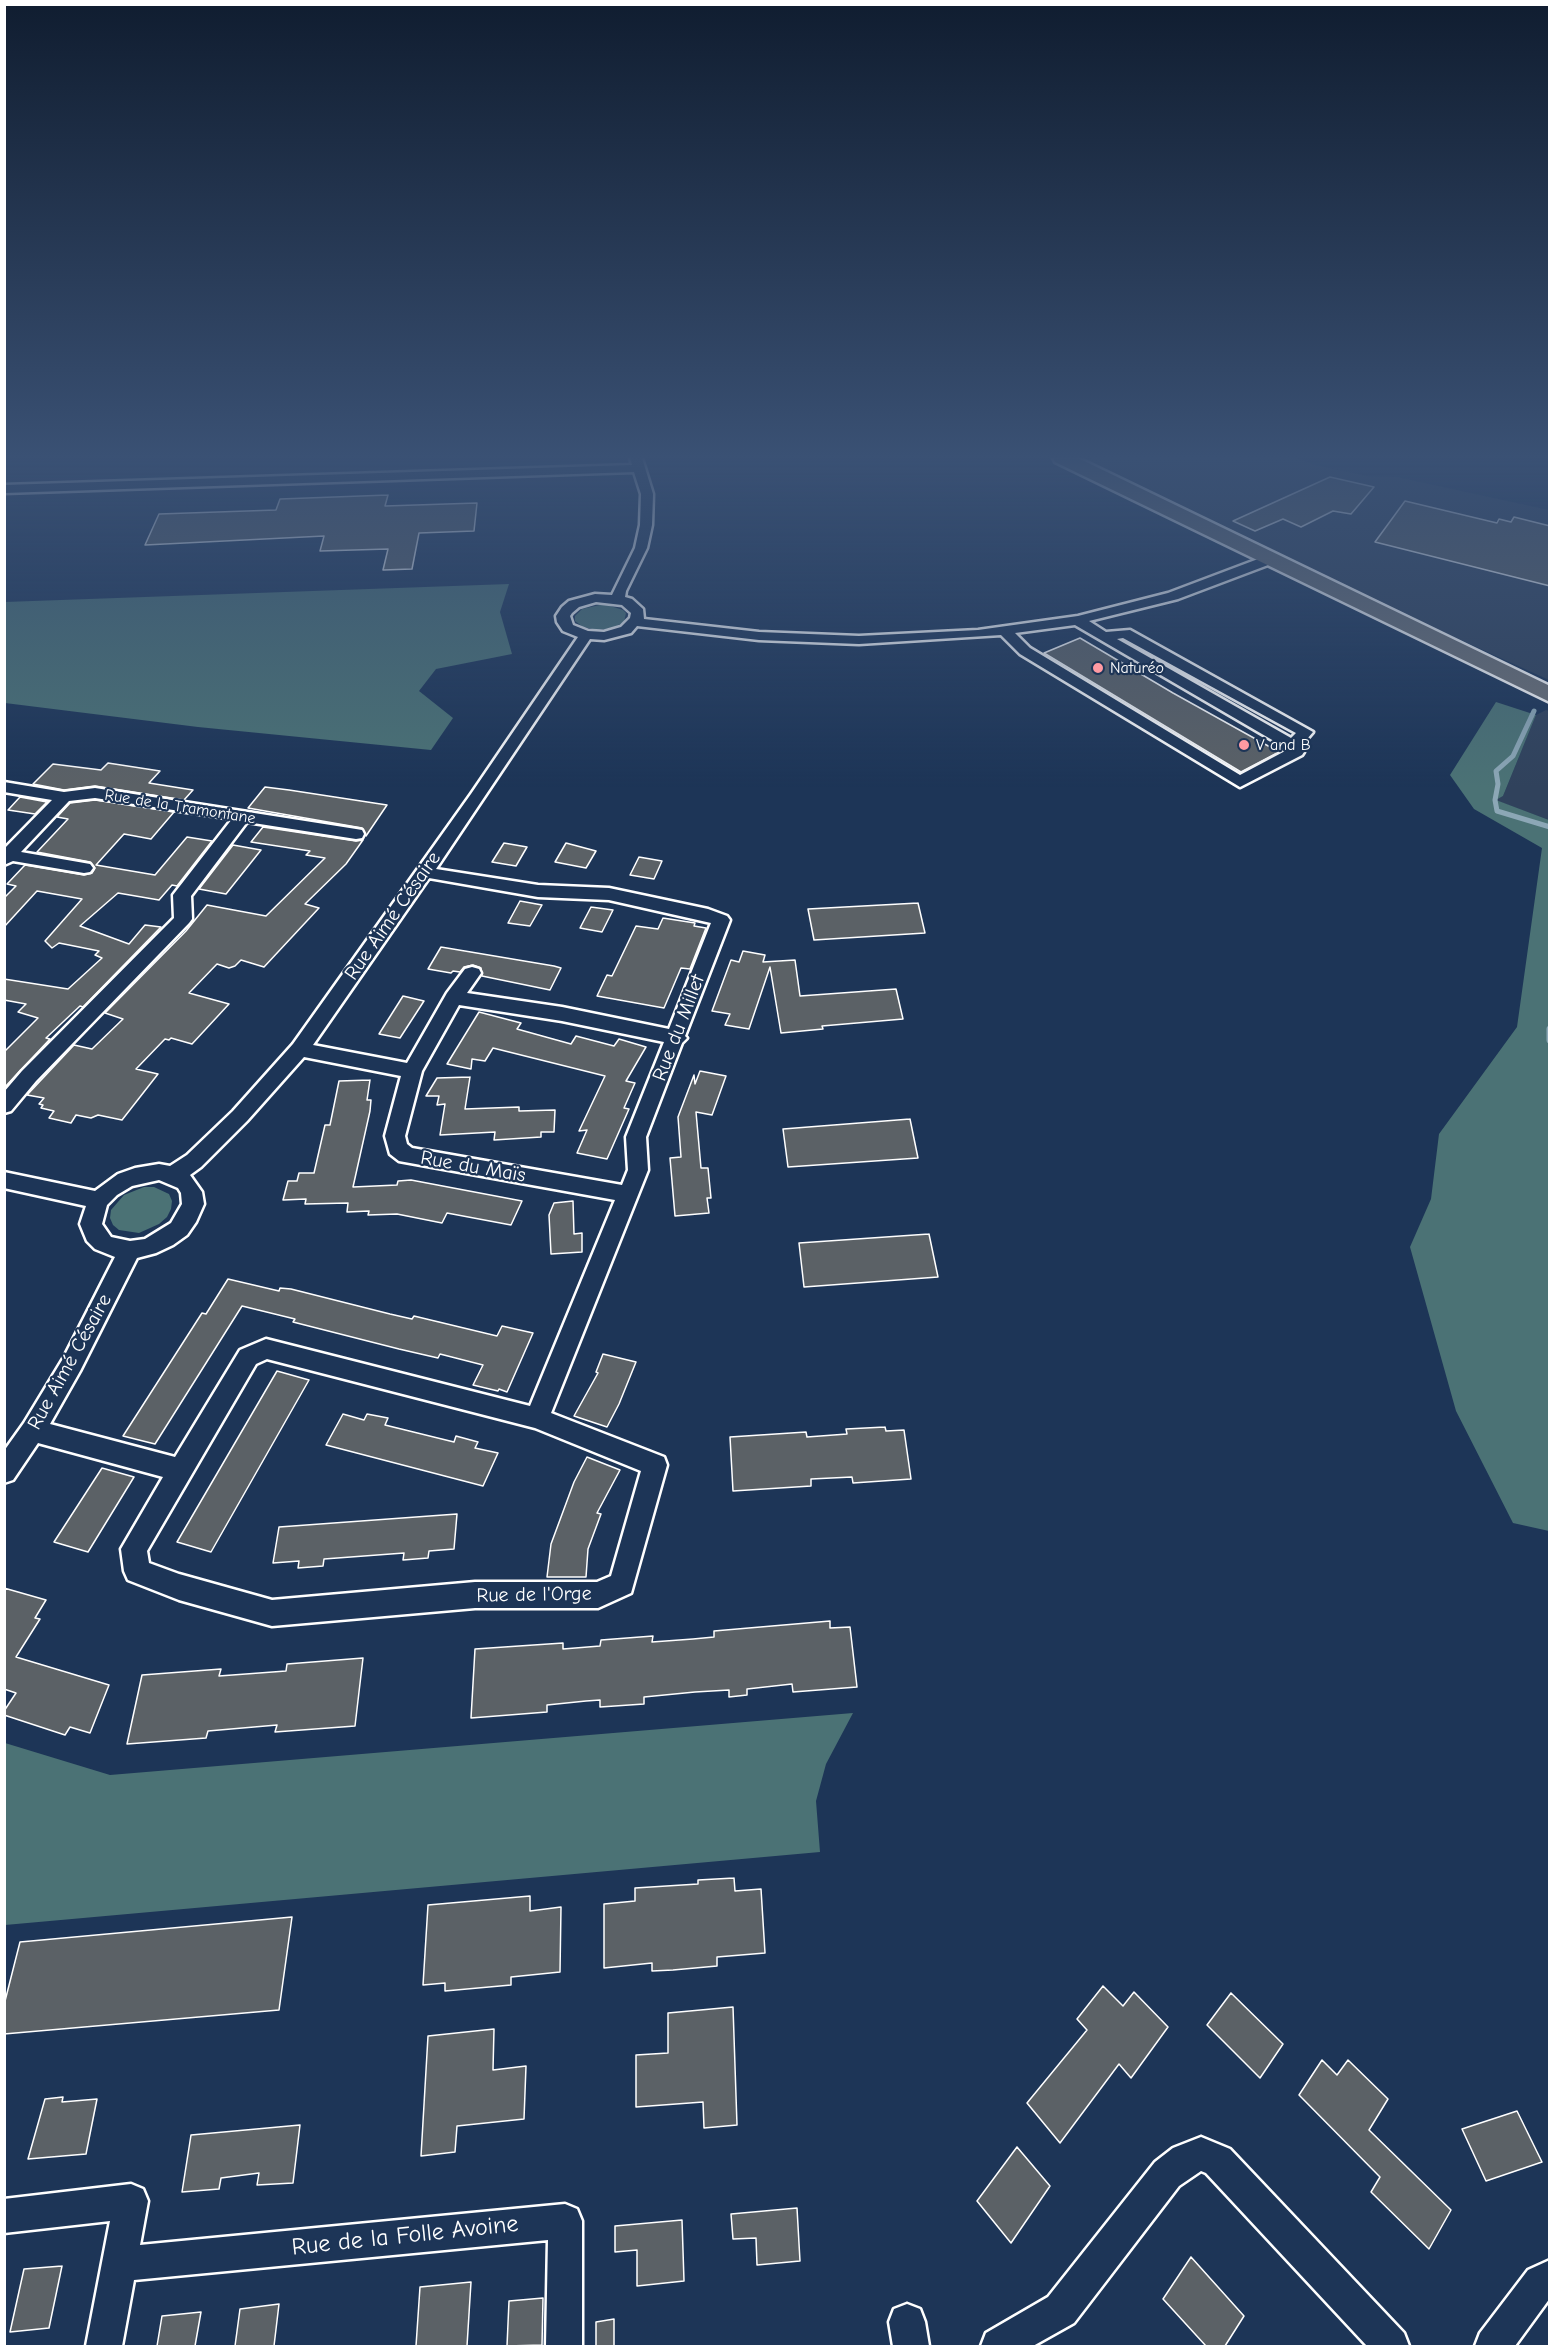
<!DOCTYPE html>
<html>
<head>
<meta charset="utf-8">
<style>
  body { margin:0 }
  #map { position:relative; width:1554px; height:2351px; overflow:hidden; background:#1d3557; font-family:"Comic Neue",sans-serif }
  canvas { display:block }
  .frame { position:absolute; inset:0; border:6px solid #fff; pointer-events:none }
</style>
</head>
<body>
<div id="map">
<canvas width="1554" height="2351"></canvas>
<div class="frame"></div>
</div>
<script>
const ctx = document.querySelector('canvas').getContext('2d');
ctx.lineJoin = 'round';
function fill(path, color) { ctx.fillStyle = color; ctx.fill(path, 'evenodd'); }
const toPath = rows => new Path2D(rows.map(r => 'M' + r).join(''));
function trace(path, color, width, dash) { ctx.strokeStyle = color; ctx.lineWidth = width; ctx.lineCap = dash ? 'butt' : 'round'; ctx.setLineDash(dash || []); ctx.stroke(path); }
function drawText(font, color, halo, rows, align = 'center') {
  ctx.font = font + ' "Comic Neue",sans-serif'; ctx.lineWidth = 4.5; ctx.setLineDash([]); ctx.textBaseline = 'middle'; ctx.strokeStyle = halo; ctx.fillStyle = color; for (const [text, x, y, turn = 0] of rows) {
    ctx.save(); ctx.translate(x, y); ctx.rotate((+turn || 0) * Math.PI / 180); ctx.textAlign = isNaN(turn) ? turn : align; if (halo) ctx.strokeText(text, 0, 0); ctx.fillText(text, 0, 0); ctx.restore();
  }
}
fill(toPath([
  [1091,458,1296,458,1315,465,1367,476,1397,477,1549,510,1549,680,1241,540,1082,460],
  [1546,710,1549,711,1549,820,1495,800,1503,796,1536,715]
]), '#30425c');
fill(toPath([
  [509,584,500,612,512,654,436,669,419,691,453,718,431,750,198,727,5,703,5,602],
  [604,604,623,610,626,613,624,622,613,628,597,630,583,627,575,621,575,616,582,609],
  [1496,702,1536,715,1503,796,1496,800,1549,820,1549,1531,1513,1523,1456,1411,1410,1247,1431,1199,1439,1134,1517,1027,1542,848,1474,809,1450,775],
  [144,1187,154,1187,169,1194,172,1201,171,1209,167,1217,159,1224,139,1233,119,1230,113,1225,110,1218,111,1210,124,1195],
  [853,1713,826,1764,816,1801,820,1852,5,1925,5,1743,110,1775]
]), '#4b7275');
trace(toPath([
  [1534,711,1513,756,1496,771,1498,784,1495,800,1497,811,1550,827]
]), '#8ca7b6', 5);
trace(toPath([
  [1550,1029,1550,1040]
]), '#8ca7b6', 7);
const building = toPath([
  [1330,477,1374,487,1351,514,1333,511,1301,527,1283,519,1255,531,1233,521,1330,477],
  [388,495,385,506,477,503,474,531,419,533,412,569,383,570,388,549,320,551,324,536,145,545,159,514,276,510,280,499,388,495],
  [1405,501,1497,523,1499,519,1511,522,1514,517,1550,526,1550,586,1375,542,1405,501],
  [1080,638,1173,693,1279,752,1241,772,1044,653,1080,638],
  [108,763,160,771,149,783,193,790,184,800,95,786,64,790,33,784,53,764,101,770,108,763],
  [265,787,289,790,387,805,366,836,362,828,248,808,265,787],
  [20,797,47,802,35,814,8,810,20,797],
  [95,800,174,812,151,839,124,834,96,865,155,875,187,837,212,841,177,886,172,885,159,900,118,893,80,926,129,944,145,925,161,927,83,1007,80,1006,46,1038,50,1039,4,1088,4,1052,38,1018,18,1012,26,1004,4,1000,4,979,68,989,102,958,95,955,99,951,59,943,52,948,45,941,82,899,37,891,4,927,4,898,16,886,7,884,25,865,84,875,92,873,95,868,90,862,37,852,68,819,57,817,70,803,95,800],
  [263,827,356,841,363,840,346,864,305,904,319,908,264,967,241,960,235,966,229,968,217,964,189,993,229,1004,192,1044,171,1038,169,1040,165,1039,136,1069,158,1074,122,1120,98,1115,91,1118,76,1115,71,1123,49,1118,54,1111,41,1108,43,1105,39,1104,44,1098,27,1095,74,1045,92,1049,123,1019,105,1013,186,931,207,905,266,916,325,858,306,855,310,851,251,842,263,827],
  [504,843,527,847,516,866,492,862,504,843],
  [566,843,596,851,586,868,555,862,566,843],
  [233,845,261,850,226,894,199,889,233,845],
  [639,857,662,861,654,879,630,875,639,857],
  [520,901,542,905,530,926,508,923,520,901],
  [918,903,925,933,814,940,808,909,918,903],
  [591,907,613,910,602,932,580,928,591,907],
  [663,918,695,923,694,926,706,928,690,969,681,968,664,1008,597,996,607,975,612,976,636,926,658,929,663,918],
  [441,947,554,966,561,968,550,990,482,976,481,968,473,965,464,967,460,972,453,971,451,973,428,969,441,947],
  [743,951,765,955,763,962,795,960,800,996,896,989,903,1019,822,1026,823,1029,781,1033,770,967,749,1029,725,1025,730,1014,712,1011,731,960,739,962,743,951],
  [403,996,424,1001,400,1038,379,1034,403,996],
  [479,1012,521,1023,517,1029,571,1044,576,1036,614,1046,619,1039,646,1047,626,1081,635,1083,624,1108,629,1109,607,1159,577,1153,587,1130,579,1131,605,1076,493,1048,485,1061,472,1059,471,1069,447,1064,479,1012],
  [700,1071,726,1076,712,1115,696,1112,701,1168,708,1168,711,1198,707,1198,709,1213,675,1216,670,1158,681,1157,678,1117,694,1075,695,1084,700,1071],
  [470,1077,465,1109,519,1107,519,1111,555,1110,554,1132,541,1132,541,1137,494,1140,495,1132,440,1135,445,1104,437,1105,439,1096,426,1096,437,1078,470,1077],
  [370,1080,367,1100,371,1100,370,1111,353,1187,397,1185,398,1181,411,1180,522,1201,511,1225,447,1213,442,1223,397,1214,368,1215,369,1211,347,1212,348,1203,305,1204,306,1199,283,1200,288,1181,297,1181,299,1173,314,1173,325,1125,330,1125,339,1081,370,1080],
  [910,1119,918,1158,788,1167,783,1129,910,1119],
  [573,1201,574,1234,582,1233,582,1252,551,1254,549,1215,554,1203,573,1201],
  [929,1234,938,1277,804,1287,799,1243,929,1234],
  [228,1279,279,1291,280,1288,291,1289,390,1314,412,1319,414,1316,497,1336,502,1326,533,1333,507,1392,499,1389,498,1391,473,1385,483,1365,440,1354,438,1358,399,1349,293,1322,295,1319,242,1306,155,1444,123,1436,202,1313,206,1314,228,1279],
  [603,1354,636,1362,619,1404,607,1427,574,1416,598,1373,596,1372,603,1354],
  [277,1371,309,1380,211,1552,177,1542,277,1371],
  [343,1414,364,1420,367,1414,388,1418,385,1425,454,1442,456,1436,478,1442,475,1448,498,1453,483,1486,326,1445,343,1414],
  [885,1427,886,1431,904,1430,911,1479,853,1483,852,1477,811,1479,811,1486,733,1491,730,1437,806,1432,807,1437,847,1434,846,1429,885,1427],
  [587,1457,620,1470,597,1513,601,1514,588,1549,586,1577,547,1577,551,1544,574,1482,587,1457],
  [102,1468,134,1477,88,1552,54,1542,102,1468],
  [457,1514,454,1549,429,1551,428,1558,403,1560,404,1553,324,1559,323,1566,298,1568,299,1561,273,1563,279,1527,457,1514],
  [4,1588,46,1600,35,1618,40,1619,16,1657,109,1685,90,1733,70,1727,65,1735,4,1715,4,1711,16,1693,4,1689,4,1588],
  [830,1621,830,1628,850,1627,857,1687,793,1692,792,1684,747,1689,747,1695,729,1697,729,1690,695,1692,644,1697,644,1704,600,1707,600,1700,586,1701,547,1705,547,1712,471,1718,475,1649,563,1643,563,1649,600,1646,601,1640,653,1636,652,1642,693,1639,714,1637,714,1631,830,1621],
  [363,1658,355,1726,275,1732,277,1725,208,1731,206,1738,127,1744,142,1675,221,1669,219,1676,286,1671,287,1664,363,1658],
  [734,1878,735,1891,761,1889,765,1953,717,1957,717,1966,673,1970,652,1971,652,1963,604,1968,604,1904,635,1901,635,1888,698,1884,698,1880,734,1878],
  [530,1896,530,1911,561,1907,560,1972,511,1977,511,1985,445,1991,445,1983,423,1985,428,1905,530,1896],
  [292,1917,279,2010,4,2034,4,2005,20,1942,292,1917],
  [1103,1986,1123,2006,1134,1992,1168,2027,1131,2078,1119,2064,1060,2143,1027,2103,1087,2030,1077,2019,1103,1986],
  [1231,1993,1283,2044,1260,2078,1207,2025,1231,1993],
  [733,2007,737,2125,704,2128,703,2102,636,2107,636,2055,668,2053,668,2013,733,2007],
  [494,2029,493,2070,526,2066,524,2119,457,2126,455,2152,421,2156,428,2036,494,2029],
  [1322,2060,1337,2075,1348,2060,1388,2099,1369,2130,1451,2210,1429,2249,1371,2192,1380,2177,1299,2095,1322,2060],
  [63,2097,62,2102,97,2099,86,2154,28,2159,45,2099,63,2097],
  [1517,2111,1542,2162,1486,2181,1462,2129,1517,2111],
  [300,2125,293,2183,257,2185,259,2173,221,2178,219,2189,182,2192,191,2135,300,2125],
  [1017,2147,1050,2186,1011,2243,977,2201,1017,2147],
  [797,2208,800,2261,757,2265,756,2238,733,2239,731,2214,797,2208],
  [682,2220,684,2281,637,2286,637,2250,615,2252,615,2226,682,2220],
  [1191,2257,1244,2316,1225,2346,1206,2346,1163,2299,1191,2257],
  [62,2266,49,2328,10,2332,24,2269,62,2266],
  [471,2282,467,2346,416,2346,420,2287,471,2282],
  [543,2298,542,2345,507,2346,509,2301,543,2298],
  [279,2304,274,2346,235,2346,240,2309,279,2304],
  [201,2312,195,2346,157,2346,162,2316,201,2312],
  [614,2319,614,2346,596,2346,596,2322,614,2319]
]);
fill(building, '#5b6166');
trace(building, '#fff', 1.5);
const minor = toPath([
  [630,458,642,458,653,494,652,525,647,548,626,591,625,597,632,599,643,609,644,619,759,632,859,636,978,630,1078,616,1168,593,1266,556,1276,556,1278,559,1276,562,1178,599,1089,621,1106,632,1130,630,1313,732,1301,746,1304,752,1302,755,1240,787,1020,654,1001,635,859,644,759,640,637,626,631,633,604,640,590,639,436,869,538,885,609,888,708,909,727,916,730,920,685,1036,687,1038,682,1043,646,1137,648,1170,551,1413,664,1457,667,1465,631,1593,598,1608,475,1608,272,1626,179,1600,128,1580,124,1571,121,1549,163,1477,38,1443,13,1480,4,1483,4,1451,24,1423,64,1357,115,1257,95,1249,87,1241,80,1224,86,1206,4,1188,4,1172,95,1191,118,1174,135,1168,159,1164,170,1166,187,1155,233,1111,293,1044,471,794,578,637,563,631,557,622,556,616,562,607,569,601,595,594,612,595,635,548,640,525,641,494,634,472,4,493,4,485,632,465,630,458],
  [596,602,622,605,631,613,630,618,621,627,604,632,588,631,573,625,570,616,572,613,579,607,596,602],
  [1075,625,1286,748,1287,750,1240,775,1030,648,1015,633,1075,625],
  [1123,638,1296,733,1291,738,1117,639,1123,638],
  [429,878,538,897,609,900,711,923,669,1029,562,1007,467,993,481,973,479,969,472,967,465,969,447,993,407,1063,313,1045,429,878],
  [459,1005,562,1021,664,1042,626,1137,628,1170,622,1185,412,1148,407,1144,405,1136,422,1071,459,1005],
  [304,1057,401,1076,385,1136,390,1154,399,1161,615,1200,530,1406,266,1339,240,1350,175,1457,50,1424,80,1371,137,1258,156,1253,173,1245,187,1235,196,1222,204,1204,202,1192,190,1175,201,1167,247,1121,304,1057],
  [159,1180,178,1188,181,1193,182,1204,171,1223,145,1239,130,1241,111,1237,102,1224,107,1205,117,1195,132,1186,159,1180],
  [267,1359,535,1428,641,1471,611,1576,597,1582,475,1582,272,1600,179,1574,149,1563,147,1551,256,1364,267,1359],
  [4,782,64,792,95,788,356,829,362,830,364,834,362,838,356,839,247,822,191,896,192,919,189,923,36,1081,11,1111,4,1113,4,1092,22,1071,174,918,173,895,232,819,95,798,69,801,21,852,90,864,93,868,90,872,84,873,13,861,4,865,4,849,52,800,4,792,4,782],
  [1201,2137,1230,2149,1404,2333,1409,2346,1367,2346,1206,2173,1201,2171,1179,2186,1074,2323,1033,2346,981,2346,986,2333,1048,2297,1155,2162,1173,2148,1201,2137],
  [131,2184,143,2189,148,2201,140,2245,565,2204,577,2209,582,2221,582,2346,546,2346,548,2240,134,2280,122,2346,86,2346,110,2221,4,2233,4,2199,131,2184],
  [1550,2260,1550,2298,1515,2346,1475,2346,1480,2333,1528,2270,1550,2260],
  [907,2304,920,2309,925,2322,929,2346,893,2346,889,2322,894,2309,907,2304]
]);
const primary = toPath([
  [1053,458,1078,458,1550,686,1550,702,1055,462,1053,458]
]);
trace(minor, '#fff', 5);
trace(primary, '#fff', 5);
fill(minor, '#1d3557');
fill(primary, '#6b6f75');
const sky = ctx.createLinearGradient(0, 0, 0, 788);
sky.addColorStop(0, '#101d30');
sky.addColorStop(0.58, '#3a5174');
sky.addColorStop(1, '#3a517400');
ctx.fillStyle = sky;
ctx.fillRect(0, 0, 1554, 788);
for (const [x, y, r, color] of [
  [1098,668,6,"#ff9aa2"],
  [1244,745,6,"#ff9aa2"]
]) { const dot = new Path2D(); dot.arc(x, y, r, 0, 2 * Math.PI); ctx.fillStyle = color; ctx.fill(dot); trace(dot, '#1d3557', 2); }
drawText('16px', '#fff', '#1d3557', [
  ["Naturéo",1110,668],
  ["V and B",1256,745]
], 'left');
drawText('16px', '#fff', '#1d3557', [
  ["Rue de la Tramontane",180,807,9]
]);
drawText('20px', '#fff', '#1d3557', [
  ["Rue Aimé Césaire",393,916,-55],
  ["Rue du Millet",679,1028,-69],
  ["Rue du Maïs",473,1167,10],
  ["Rue Aimé Césaire",70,1362,-61],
  ["Rue de l'Orge",534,1595,-1]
]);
drawText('24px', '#fff', '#1d3557', [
  ["Rue de la Folle Avoine",405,2236,-6]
]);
</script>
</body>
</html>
